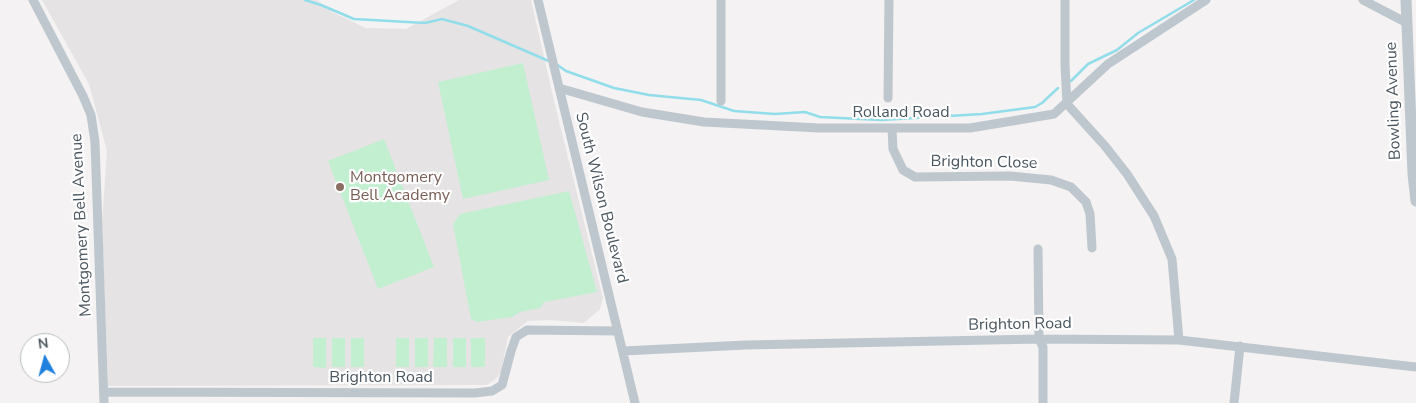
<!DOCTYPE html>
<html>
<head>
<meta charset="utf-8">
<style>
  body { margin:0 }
  #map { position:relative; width:1416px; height:403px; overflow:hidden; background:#f4f2f2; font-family:"Nunito Sans",sans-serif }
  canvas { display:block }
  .north { position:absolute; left:20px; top:333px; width:50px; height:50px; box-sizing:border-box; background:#fff; border:1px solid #b7bbbf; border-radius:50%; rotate:353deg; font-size:14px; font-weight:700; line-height:20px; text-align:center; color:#4a565f }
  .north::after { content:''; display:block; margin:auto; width:18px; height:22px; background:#2080e0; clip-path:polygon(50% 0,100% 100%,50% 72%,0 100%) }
</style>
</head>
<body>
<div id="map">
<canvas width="1416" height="403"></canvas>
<div class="north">N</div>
</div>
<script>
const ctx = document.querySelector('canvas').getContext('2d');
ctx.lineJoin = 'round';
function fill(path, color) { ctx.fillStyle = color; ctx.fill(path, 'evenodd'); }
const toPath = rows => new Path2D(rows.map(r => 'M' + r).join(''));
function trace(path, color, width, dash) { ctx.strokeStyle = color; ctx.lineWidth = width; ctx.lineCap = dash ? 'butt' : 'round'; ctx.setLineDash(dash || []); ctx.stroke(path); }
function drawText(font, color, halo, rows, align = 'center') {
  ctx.font = font + ' "Nunito Sans",sans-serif'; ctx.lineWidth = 4.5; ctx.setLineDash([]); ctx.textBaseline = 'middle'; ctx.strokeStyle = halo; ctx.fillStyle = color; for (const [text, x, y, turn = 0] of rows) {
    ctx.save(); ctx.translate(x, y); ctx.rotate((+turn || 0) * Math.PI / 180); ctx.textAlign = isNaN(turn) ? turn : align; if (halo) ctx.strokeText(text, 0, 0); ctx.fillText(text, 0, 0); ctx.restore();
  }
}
fill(toPath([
  [42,0,317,0,332,12,366,28,406,29,459,0,531,0,555,105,603,298,600,309,584,323,551,320,528,321,508,337,501,372,497,378,487,385,108,386,102,223,107,151,89,84]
]), '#e5e3e4');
fill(toPath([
  [523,63,549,180,463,199,438,82],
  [384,139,434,267,378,289,328,161],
  [569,191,597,292,544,302,540,308,520,312,512,317,477,322,471,319,453,224,460,214],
  [313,338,326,338,326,368,313,367],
  [332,338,345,338,345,367,332,367],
  [351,338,364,338,364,367,351,367],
  [396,338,409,338,409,367,396,367],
  [415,338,428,338,428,367,415,367],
  [434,338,447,338,447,367,433,367],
  [453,338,466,338,466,367,453,367],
  [471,338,485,338,485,367,471,367]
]), '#c3efd1');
trace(toPath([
  [305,0,321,5,354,19,425,23,442,19,468,26,551,62],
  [556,64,566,71,614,88,649,95,701,100,734,111,775,114,805,112,820,117,881,120,982,114,1035,107,1042,103,1058,88],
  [1071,81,1088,64,1117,50,1138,33,1194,0]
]), '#92ddea', 2.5);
trace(toPath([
  [33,0,83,96,91,115,95,142,104,403],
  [538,0,635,403],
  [1065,0,1065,65,1067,104,1105,146,1127,174,1154,216,1172,259,1179,340],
  [1363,0,1407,23],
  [559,88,642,112,704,122,819,128,970,128,1054,114,1108,64,1206,0],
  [888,98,889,0],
  [721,101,721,0],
  [892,129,893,149,903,170,915,177,1010,176,1051,180,1071,187,1086,202,1090,214,1092,248],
  [1038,249,1039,339,1043,347,1043,403],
  [623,351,746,345,1039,339,1179,340,1416,367],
  [104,392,475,393,492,391,502,385,511,351,516,337,527,330,618,331],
  [1234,403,1240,346]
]), '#bec7ce', 9);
trace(toPath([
  [1406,0,1413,174,1416,201]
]), '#bec7ce', 11);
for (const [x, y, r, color] of [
  [340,187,5,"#8d6e63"]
]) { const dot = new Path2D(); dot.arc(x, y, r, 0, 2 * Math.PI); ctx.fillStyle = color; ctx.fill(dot); trace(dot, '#fff', 2); }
drawText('16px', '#4a565f', '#fff', [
  ["Bowling Avenue",1394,101,-92],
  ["Rolland Road",901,113],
  ["Brighton Close",984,163,1],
  ["South Wilson Boulevard",601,198,76],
  ["Montgomery Bell Avenue",82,225,-93],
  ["Brighton Road",1020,325,-1],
  ["Brighton Road",381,378]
]);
drawText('16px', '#785e54', '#fff', [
  ["Montgomery",350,178],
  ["Bell Academy",350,196]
], 'left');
</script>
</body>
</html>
